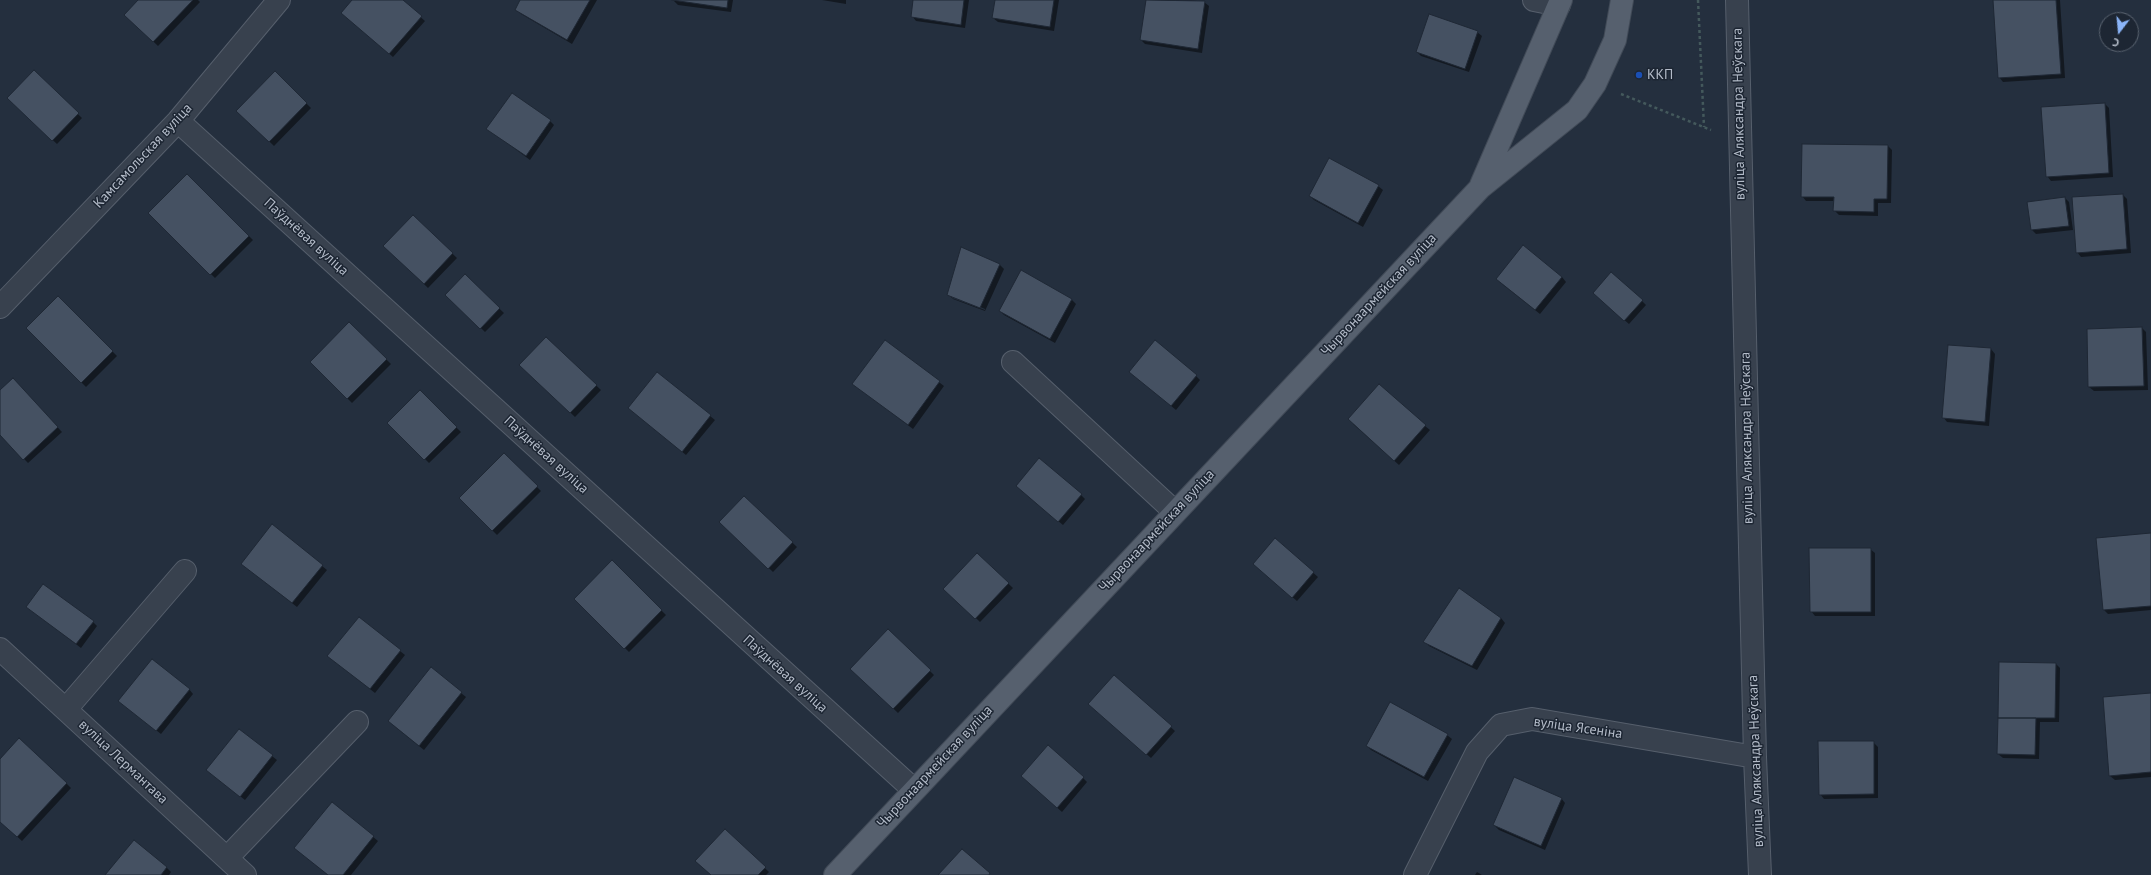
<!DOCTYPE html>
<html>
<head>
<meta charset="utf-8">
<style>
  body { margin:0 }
  #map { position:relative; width:2151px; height:875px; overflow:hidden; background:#242f3e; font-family:"PT Sans",sans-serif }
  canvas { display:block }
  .north { position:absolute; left:2099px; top:12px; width:40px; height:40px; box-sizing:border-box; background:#1d2633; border:1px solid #59626f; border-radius:50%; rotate:196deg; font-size:11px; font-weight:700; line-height:16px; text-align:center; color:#b4bcc9 }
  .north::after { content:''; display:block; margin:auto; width:14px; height:18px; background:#8ab4f8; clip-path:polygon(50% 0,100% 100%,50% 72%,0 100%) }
</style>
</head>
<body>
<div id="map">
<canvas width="2151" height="875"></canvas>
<div class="north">С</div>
</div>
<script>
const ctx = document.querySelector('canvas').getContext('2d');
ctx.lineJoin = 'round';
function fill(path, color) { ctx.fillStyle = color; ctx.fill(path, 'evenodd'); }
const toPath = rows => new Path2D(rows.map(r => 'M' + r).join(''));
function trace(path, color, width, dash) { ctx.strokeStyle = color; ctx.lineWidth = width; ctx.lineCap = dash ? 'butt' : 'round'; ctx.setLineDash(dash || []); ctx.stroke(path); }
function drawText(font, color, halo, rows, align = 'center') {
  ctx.font = font + ' "PT Sans",sans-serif'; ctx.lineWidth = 3; ctx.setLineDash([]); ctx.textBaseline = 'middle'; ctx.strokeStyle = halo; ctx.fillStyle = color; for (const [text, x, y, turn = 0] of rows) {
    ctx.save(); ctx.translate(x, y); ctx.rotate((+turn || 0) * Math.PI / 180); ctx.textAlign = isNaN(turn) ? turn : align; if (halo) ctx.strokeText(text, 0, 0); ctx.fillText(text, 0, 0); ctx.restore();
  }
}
fill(toPath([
  [140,0,198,0,200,2,158,46,130,19],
  [354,0,401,0,425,21,393,57,347,17],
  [522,0,597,0,572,44,521,14,516,9],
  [673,0,733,0,731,12,678,5],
  [822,0,846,0,846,4],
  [914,0,969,0,965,28,916,21,912,16],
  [996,0,1059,0,1054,31,998,22,993,18],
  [1147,0,1191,0,1204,2,1209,6,1202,53,1145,44,1141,40],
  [1994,0,2060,0,2065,78,2003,82,1999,77],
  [1477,32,1482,36,1469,72,1421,56,1417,52],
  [34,72,82,118,57,144,8,98],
  [275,73,311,108,274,146,238,111],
  [2105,104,2109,108,2113,177,2051,181,2047,176],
  [550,121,554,125,530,160,488,129],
  [1803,145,1888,146,1892,150,1891,203,1878,203,1878,216,1839,215,1834,210,1835,201,1806,201,1802,196],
  [187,175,253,240,215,278,149,213],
  [1378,186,1383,190,1363,227,1314,200,1310,196],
  [2123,195,2127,199,2131,253,2081,257,2077,252],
  [2065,198,2069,202,2073,230,2036,234,2032,230,2028,203],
  [413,216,457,258,428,288,385,246],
  [961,249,1000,265,1004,269,985,311,953,299,948,294],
  [952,295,985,309,985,310,952,298],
  [465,276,504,313,485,332,447,295],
  [1562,277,1566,282,1540,314,1502,284],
  [58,297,117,356,86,387,27,328],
  [1598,297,1642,301,1646,305,1629,324],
  [1072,300,1076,304,1055,343,1004,315,1000,311],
  [349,323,391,364,352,403,311,362],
  [2142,328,2146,332,2148,390,2094,391,2089,387],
  [546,338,601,390,575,417,521,365],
  [885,341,944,386,913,429,853,384],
  [1949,346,1991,349,1995,354,1989,426,1947,422,1943,417],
  [657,373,715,420,686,455,629,408],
  [1135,376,1196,376,1200,380,1176,410],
  [17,384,62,432,28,463,0,434,0,392],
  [420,392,461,432,429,463,389,423],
  [1353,424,1425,426,1430,430,1399,465],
  [504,454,541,491,497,535,460,498],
  [1021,490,1081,495,1085,499,1063,525],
  [744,497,797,547,773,572,720,522],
  [273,526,327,570,297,607,247,568],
  [2151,534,2151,610,2108,614,2104,610],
  [1275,539,1318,577,1297,601,1258,568],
  [1870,549,1875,553,1875,616,1815,616,1811,611],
  [977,554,1013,588,980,622,945,588],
  [612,562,666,615,629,652,575,599],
  [27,607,93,622,97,626,81,648],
  [1501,618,1505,623,1477,670,1429,646,1425,641],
  [888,630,934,675,898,713,852,669],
  [400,651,405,655,375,693,333,660],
  [2056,664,2060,668,2059,722,2040,722,2039,759,2003,758,1998,754],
  [431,669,466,697,424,750,394,726],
  [1114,676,1175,731,1151,758,1094,708],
  [189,689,193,694,161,734,124,705],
  [2151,694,2151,777,2115,780,2110,776],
  [239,730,277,760,245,800,212,774],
  [1447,735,1452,739,1428,781,1371,750,1367,746],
  [1873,742,1878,747,1878,798,1824,799,1820,794],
  [0,761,66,783,71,788,22,841,0,821],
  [1083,778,1087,782,1062,812,1026,780],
  [1561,798,1565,803,1545,850,1499,830,1494,825],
  [332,803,378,841,351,875,328,875,296,848],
  [725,830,769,872,766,875,712,875],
  [135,841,167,868,171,872,169,875,106,875],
  [1477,872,1482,875,1475,875]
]), '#0007');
const building = toPath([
  [138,0,193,0,153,42,124,15,138,0],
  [352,0,403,0,422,16,389,54,341,13,352,0],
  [520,0,590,0,567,40,515,10,520,0],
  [672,0,728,0,727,8,672,0],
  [913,0,964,0,961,25,911,17,913,0],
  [995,0,1054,0,1050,27,992,18,995,0],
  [1146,0,1205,1,1198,49,1140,40,1146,0],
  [1993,0,2056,0,2061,74,1998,78,1993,0],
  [1429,14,1478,31,1465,69,1416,52,1429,14],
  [34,70,79,113,52,141,7,98,34,70],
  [275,71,307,103,269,142,236,111,275,71],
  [512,93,551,120,526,156,486,129,512,93],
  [2105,103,2109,173,2046,177,2041,107,2105,103],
  [1802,144,1888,145,1887,199,1874,199,1874,212,1833,211,1834,197,1801,197,1802,144],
  [1329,158,1379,185,1358,223,1309,196,1329,158],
  [187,174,249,236,210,275,148,213,187,174],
  [2123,194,2127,249,2076,253,2072,197,2123,194],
  [2065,197,2069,226,2031,230,2027,202,2065,197],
  [413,215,453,253,424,284,383,246,413,215],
  [1523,245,1562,277,1535,310,1496,279,1523,245],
  [961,247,1000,264,980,308,947,295,961,247],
  [1021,270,1072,299,1050,339,999,311,1021,270],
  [1611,272,1643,300,1624,321,1593,293,1611,272],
  [465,274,500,308,480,329,445,295,465,274],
  [58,296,113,351,81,383,26,328,58,296],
  [349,322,387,359,347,399,310,362,349,322],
  [2142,327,2144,386,2088,387,2087,329,2142,327],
  [546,337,597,385,570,413,519,365,546,337],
  [885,340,940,381,908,425,852,384,885,340],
  [1155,340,1197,375,1171,406,1129,372,1155,340],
  [1948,345,1991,348,1985,422,1942,418,1948,345],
  [657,372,711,415,682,452,628,408,657,372],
  [13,378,58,427,23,460,0,435,0,390,13,378],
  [1379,384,1426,425,1394,461,1348,419,1379,384],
  [420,390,457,427,424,460,387,423,420,390],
  [504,453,538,486,492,531,459,498,504,453],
  [1039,458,1082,494,1058,522,1016,486,1039,458],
  [744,496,793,542,768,569,719,522,744,496],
  [272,524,323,565,292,603,241,564,272,524],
  [2151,533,2151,606,2103,610,2096,538,2151,533],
  [1275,538,1314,572,1292,598,1253,564,1275,538],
  [1809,548,1871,548,1871,612,1810,612,1809,548],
  [977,553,1009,583,975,619,943,589,977,553],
  [612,560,662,610,624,649,574,599,612,560],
  [43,584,94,621,76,644,26,607,43,584],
  [1459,588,1501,618,1472,666,1423,642,1459,588],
  [359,617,401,650,370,689,327,656,359,617],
  [888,629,931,670,893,709,850,669,888,629],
  [152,659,190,689,156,731,118,701,152,659],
  [1999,662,2056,663,2055,718,1998,718,1999,662],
  [431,667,462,692,419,746,388,721,431,667],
  [1114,675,1172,726,1146,755,1088,704,1114,675],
  [2151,693,2151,772,2109,776,2103,697,2151,693],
  [1390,702,1448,734,1424,777,1366,746,1390,702],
  [1998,718,2036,718,2035,755,1997,754,1998,718],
  [239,729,273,755,240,797,206,770,239,729],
  [19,738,67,783,17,837,0,822,0,759,19,738],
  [1818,741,1874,741,1874,794,1819,795,1818,741],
  [1048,745,1084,777,1057,808,1021,776,1048,745],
  [1514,777,1562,798,1541,846,1493,825,1514,777],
  [332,802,374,836,343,875,328,875,294,848,332,802],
  [725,829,766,867,758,875,711,875,695,861,725,829],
  [134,840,167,867,161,875,105,875,134,840],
  [962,849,990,873,989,875,938,875,962,849]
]);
fill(building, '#455162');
trace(building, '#1f2835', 1);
const minor = toPath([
  [1534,0,1559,5],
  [1737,0,1755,757,1760,875],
  [178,121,914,790],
  [0,307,178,121,279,0],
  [1013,362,1175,512],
  [0,649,245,875],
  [66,709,185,571],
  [227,858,357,722],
  [1415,875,1477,752,1501,725,1532,719,1755,757]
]);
const major = toPath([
  [1481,185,1561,0],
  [835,875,1480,188,1577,110,1595,84,1615,40,1622,0]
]);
trace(minor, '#565f6c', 24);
trace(major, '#414a57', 24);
trace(toPath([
  [1698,0,1704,127],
  [1621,94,1711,130]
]), '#44595c', 2.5, [3, 3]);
trace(minor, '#38414e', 22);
trace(major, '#56606e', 22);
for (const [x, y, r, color] of [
  [1639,75,4,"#1a4fb4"]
]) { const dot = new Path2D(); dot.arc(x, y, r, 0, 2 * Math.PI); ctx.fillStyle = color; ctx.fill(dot); trace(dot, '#1d2633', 1.5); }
drawText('14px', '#b4bcc9', '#1d2633', [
  ["ККП",1647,75]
], 'left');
drawText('14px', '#b4bcc9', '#1d2633', [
  ["вуліца Аляксандра Неўскага",1739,114,-91],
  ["Камсамольская вуліца",143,156,-47],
  ["Паўднёвая вуліца",306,237,42],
  ["Чырвонаармейская вуліца",1379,295,-47],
  ["вуліца Аляксандра Неўскага",1747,438,-91],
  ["Паўднёвая вуліца",546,455,42],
  ["Чырвонаармейская вуліца",1157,531,-47],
  ["Паўднёвая вуліца",785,674,42],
  ["вуліца Ясеніна",1578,728,8],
  ["вуліца Аляксандра Неўскага",1756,761,-92],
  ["вуліца Лермантава",123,762,43],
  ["Чырвонаармейская вуліца",935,767,-47]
]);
</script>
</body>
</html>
